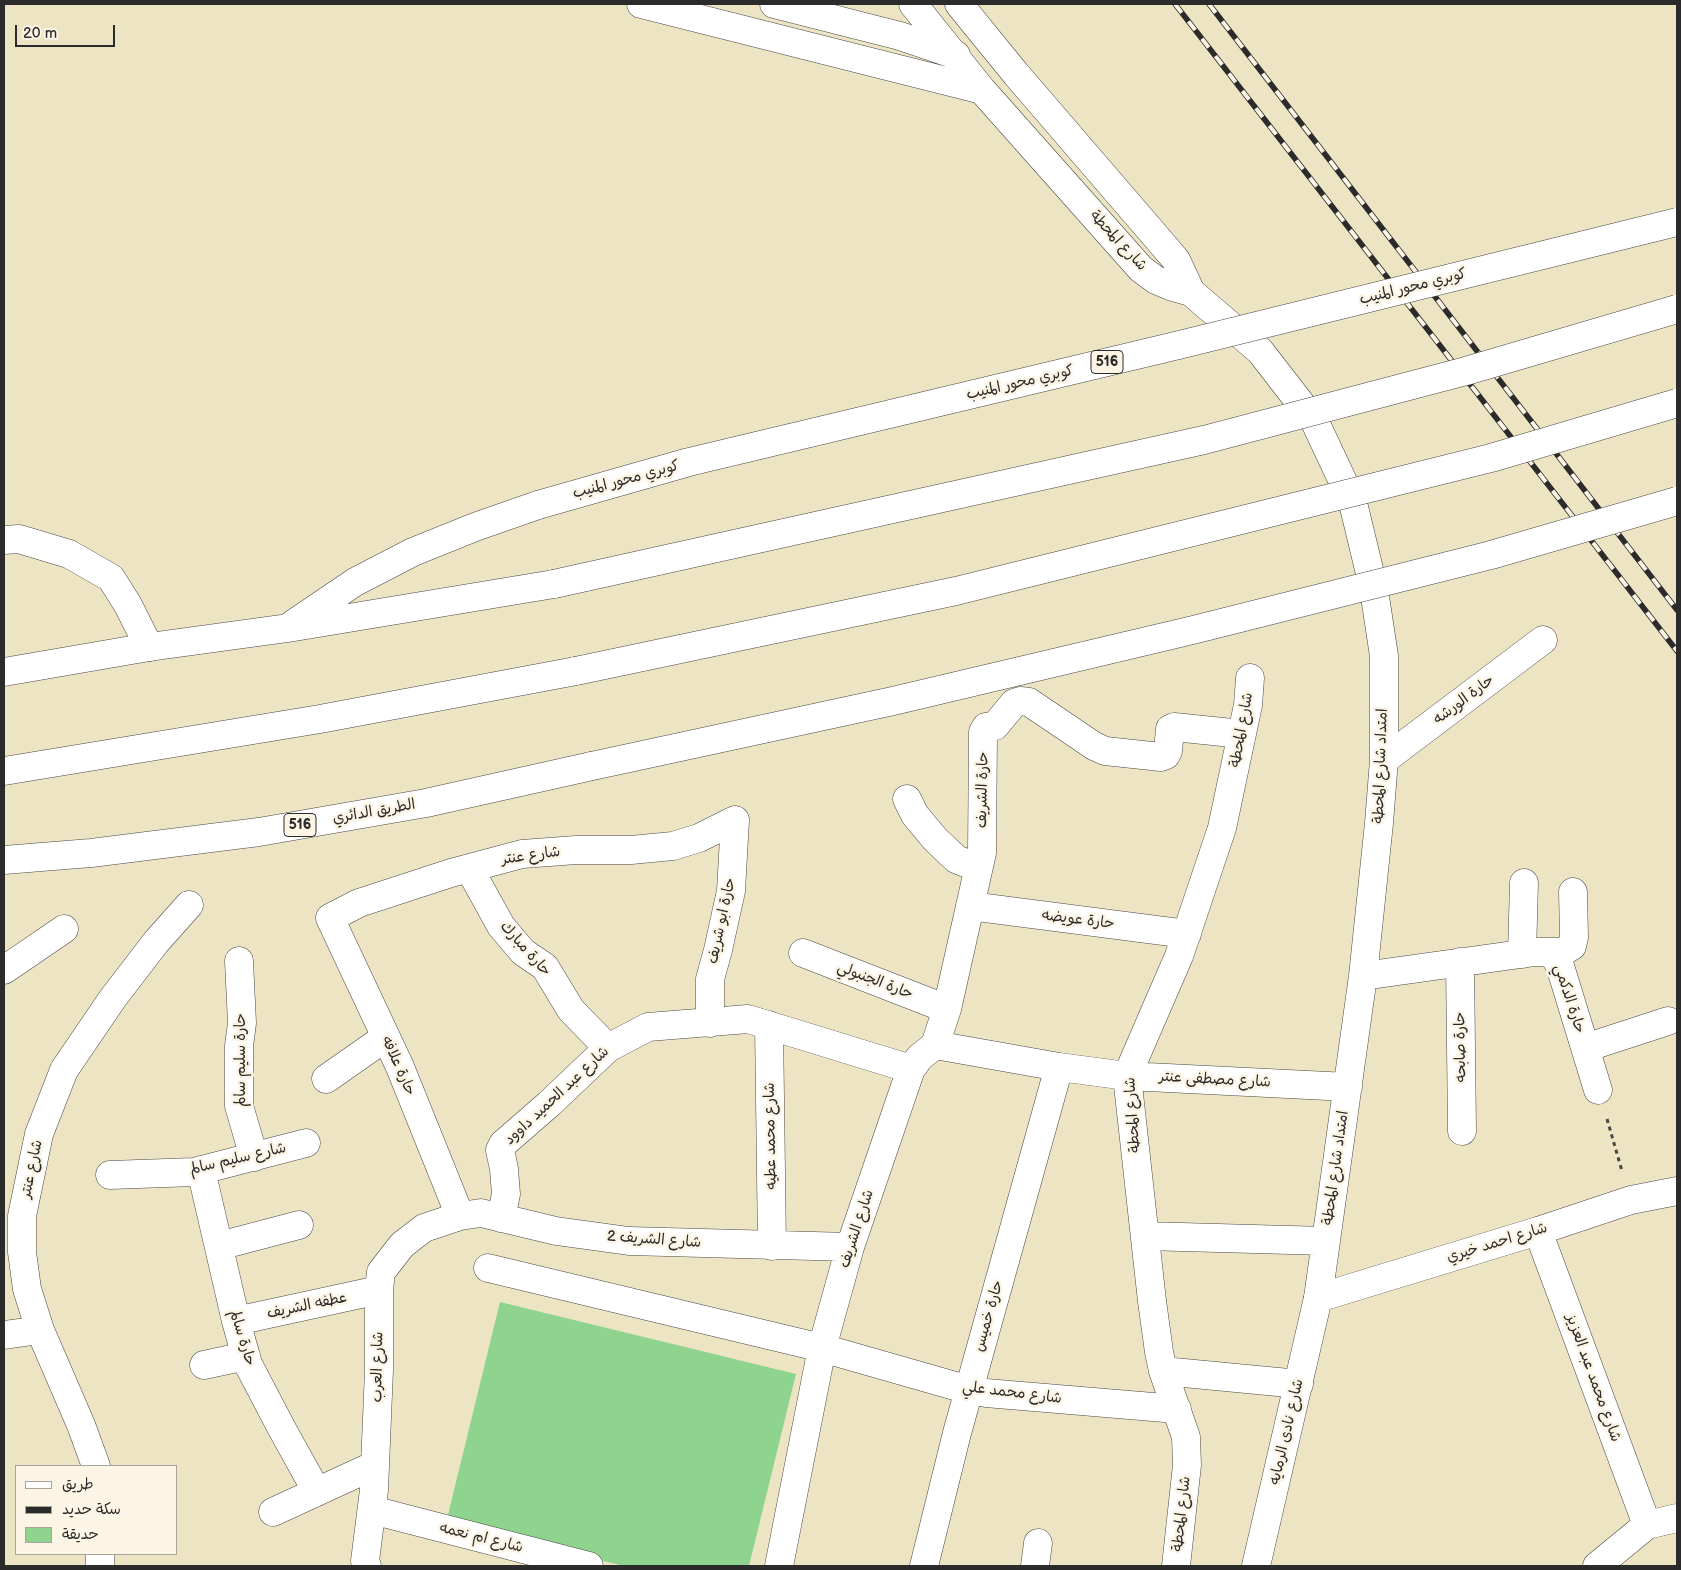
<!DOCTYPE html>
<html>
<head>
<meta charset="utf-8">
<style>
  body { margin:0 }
  #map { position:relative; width:1681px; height:1570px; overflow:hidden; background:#ede4c4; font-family:"Balsamiq Sans","Playpen Sans Arabic",sans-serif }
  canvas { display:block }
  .frame { position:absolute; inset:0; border:5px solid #2b2b2b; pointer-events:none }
  .legend { position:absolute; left:15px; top:1465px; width:162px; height:90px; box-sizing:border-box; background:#fcf5e5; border:1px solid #a8a49b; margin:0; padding:6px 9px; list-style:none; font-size:15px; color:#2b2b2b }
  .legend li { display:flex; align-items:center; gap:10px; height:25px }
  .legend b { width:25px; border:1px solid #a8a49b }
  .scale { position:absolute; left:15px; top:25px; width:100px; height:22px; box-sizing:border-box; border:2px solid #2b2b2b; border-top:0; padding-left:6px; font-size:15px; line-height:18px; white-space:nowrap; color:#2b2b2b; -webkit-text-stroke:4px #fcf5e5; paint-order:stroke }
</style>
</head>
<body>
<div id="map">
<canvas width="1681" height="1570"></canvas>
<div class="frame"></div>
<ul class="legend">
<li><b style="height:6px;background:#fff"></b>طريق</li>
<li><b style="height:6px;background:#2b2b2b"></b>سكة حديد</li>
<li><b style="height:14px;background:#8ed48e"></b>حديقة</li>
</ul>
<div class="scale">20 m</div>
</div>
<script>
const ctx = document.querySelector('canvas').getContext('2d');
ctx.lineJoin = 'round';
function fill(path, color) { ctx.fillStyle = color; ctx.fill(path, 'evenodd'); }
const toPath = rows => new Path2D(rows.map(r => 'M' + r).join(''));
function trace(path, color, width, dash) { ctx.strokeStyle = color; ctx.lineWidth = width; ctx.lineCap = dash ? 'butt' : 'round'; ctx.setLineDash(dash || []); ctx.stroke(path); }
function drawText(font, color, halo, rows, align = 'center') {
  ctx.font = font + ' "Balsamiq Sans","Playpen Sans Arabic",sans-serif'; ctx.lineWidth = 5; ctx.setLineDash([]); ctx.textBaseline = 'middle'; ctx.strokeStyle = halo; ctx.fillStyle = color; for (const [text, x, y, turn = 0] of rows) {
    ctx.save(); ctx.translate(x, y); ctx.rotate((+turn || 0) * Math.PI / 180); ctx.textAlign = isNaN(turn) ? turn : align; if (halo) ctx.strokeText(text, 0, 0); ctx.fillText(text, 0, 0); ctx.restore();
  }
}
fill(toPath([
  [500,1302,796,1374,749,1566,624,1566,446,1523]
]), '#8ed48e');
const minor = toPath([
  [641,4,982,90],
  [774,4,900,36,956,55],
  [913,4,982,90,1141,269,1156,280,1173,287,1191,292,1260,351,1315,422,1353,503,1374,590,1384,656,1384,760,1379,823,1363,976,1318,1298],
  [959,4,1016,74,1164,246,1176,260,1191,292],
  [4,540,19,539,69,554,111,578,128,605,149,647],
  [1384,760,1543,640],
  [907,799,915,815,935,839,956,859,978,868],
  [469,868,501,926,523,952,545,967,571,1010,608,1048],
  [970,906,1187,934],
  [1552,952,1562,952,1572,946,1574,937,1573,892],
  [803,953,947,1009],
  [1522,954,1524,883],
  [239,961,242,1023,239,1046,239,1106,254,1157],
  [1460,962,1462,1131],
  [4,970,64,929],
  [1363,976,1535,952,1552,952,1560,966,1598,1090],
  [710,1023,710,979,718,950,731,891,735,820],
  [769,1025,772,1246],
  [935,1045,1059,1067,1127,1076,1348,1087],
  [1585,1048,1668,1021],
  [326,1079,386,1037],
  [201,1170,236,1321,248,1364,282,1429,317,1492],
  [110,1175,194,1172,306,1143],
  [460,1216,400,1067,330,918,359,903,451,873,522,854,576,850,631,850,673,846,699,838,735,820],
  [501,1218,506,1194,504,1169,500,1150,503,1144,549,1104,608,1048,648,1027,748,1019,911,1069],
  [1538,1231,1647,1525],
  [1145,1236,1326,1241],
  [219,1246,299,1225],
  [488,1268,822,1348,969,1390,986,1393,1177,1409],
  [236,1321,379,1290],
  [4,1335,40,1330],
  [204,1365,246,1356],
  [1163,1371,1299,1384],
  [96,1466,81,1425,40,1330,27,1289,22,1252,22,1216,39,1134,64,1070,113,998,156,942,189,905],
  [372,1510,589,1566],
  [273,1512,375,1465],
  [100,1554,100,1566],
  [367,1566,365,1561,374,1490,379,1370,379,1290,381,1272,402,1245,424,1228,460,1216,481,1213,556,1231,629,1241,850,1247],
  [779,1566,822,1348,850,1247,911,1069,920,1057,935,1045,947,1009,982,853,983,732,986,727,995,726,1014,703,1020,701,1029,702,1094,746,1105,751,1161,757,1166,755,1168,751,1170,729,1174,727,1242,734],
  [924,1566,957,1433,1059,1067],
  [1035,1566,1038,1543],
  [1176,1566,1187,1465,1186,1437,1163,1371,1159,1352,1152,1301,1127,1076,1179,956,1222,828,1248,705,1250,678],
  [1597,1566,1647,1525,1677,1518]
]);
const major = toPath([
  [1256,1566,1318,1298,1538,1231,1631,1200,1677,1191]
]);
const highway = toPath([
  [293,624,355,582,413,552,475,527,538,505],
  [4,672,149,647,288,628,554,584],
  [4,771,320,719,576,671],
  [4,860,91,853,259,832,426,803,592,766]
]);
trace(minor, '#484742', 29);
trace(major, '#484742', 29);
trace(highway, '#484742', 29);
trace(toPath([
  [1607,1119,1622,1171]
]), '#484742', 3, [4, 4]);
trace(minor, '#fff', 28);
trace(major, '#fff', 28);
trace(highway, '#fff', 28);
const rail = toPath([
  [1175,4,1677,651],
  [1209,4,1677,610]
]);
trace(rail, '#2b2b2b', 5.5);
trace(rail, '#fcf5e5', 4, [11]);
const highwayBridge = toPath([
  [538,505,689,462,1179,345,1677,222],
  [554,584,1204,440,1466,371,1677,309],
  [576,671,956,591,1491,458,1677,403],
  [592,766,893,701,1193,630,1491,555,1677,501]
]);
trace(highwayBridge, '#484742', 29, []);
trace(highwayBridge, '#fff', 28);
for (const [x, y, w] of [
  [1107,362,32],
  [300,825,32]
]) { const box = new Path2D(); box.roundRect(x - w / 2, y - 11.5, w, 23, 4); ctx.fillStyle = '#fcf5e5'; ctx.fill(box); trace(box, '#2b2b2b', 1); }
drawText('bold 14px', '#2b2b2b', null, [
  ["516",1107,362],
  ["516",300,825]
]);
drawText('15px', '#2b2b2b', '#fcf5e5', [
  ["شارع المحطة",1118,241,47],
  ["كوبري محور المنيب",1413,287,-14],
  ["كوبري محور المنيب",1020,383,-13],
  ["كوبري محور المنيب",626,480,-15],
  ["حارة الورشه",1464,700,-37],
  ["شارع المحطة",1242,730,-80],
  ["امتداد شارع المحطة",1381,766,-88],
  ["حارة الشريف",983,790,-89],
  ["الطريق الدائري",374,812,-10],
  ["شارع عنتر",531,856,-8],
  ["حارة عويضه",1078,920,7],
  ["حارة ابو شريف",722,921,-78],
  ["حارة مبارك",525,949,48],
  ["حارة الجنبولي",875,981,21],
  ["حارة الدكمي",1569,999,72],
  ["حارة صابحه",1461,1047,-91],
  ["حارة سليم سالم",241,1060,-90],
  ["حارة علافه",398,1066,66],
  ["شارع مصطفى عنتر",1215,1080,3],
  ["شارع عبد الحميد داوود",557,1096,-43],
  ["شارع المحطة",1133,1115,-94],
  ["شارع محمد عطيه",771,1136,-91],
  ["شارع سليم سالم",238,1159,-13],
  ["امتداد شارع المحطة",1336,1168,-82],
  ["شارع عنتر",32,1169,-78],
  ["شارع الشريف",857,1229,-72],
  ["شارع الشريف 2",654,1240,4],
  ["شارع احمد خيري",1497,1243,-17],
  ["عطفه الشريف",307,1306,-12],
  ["حارة خميس",989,1316,-74],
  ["حارة سالم",242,1338,73],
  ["شارع العرب",378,1367,-89],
  ["شارع محمد عبد العزيز",1593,1378,70],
  ["شارع محمد علي",1012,1393,7],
  ["شارع نادى الرمايه",1287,1432,-77],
  ["شارع المحطة",1182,1514,-84],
  ["شارع ام نعمه",481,1538,14]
]);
</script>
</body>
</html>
